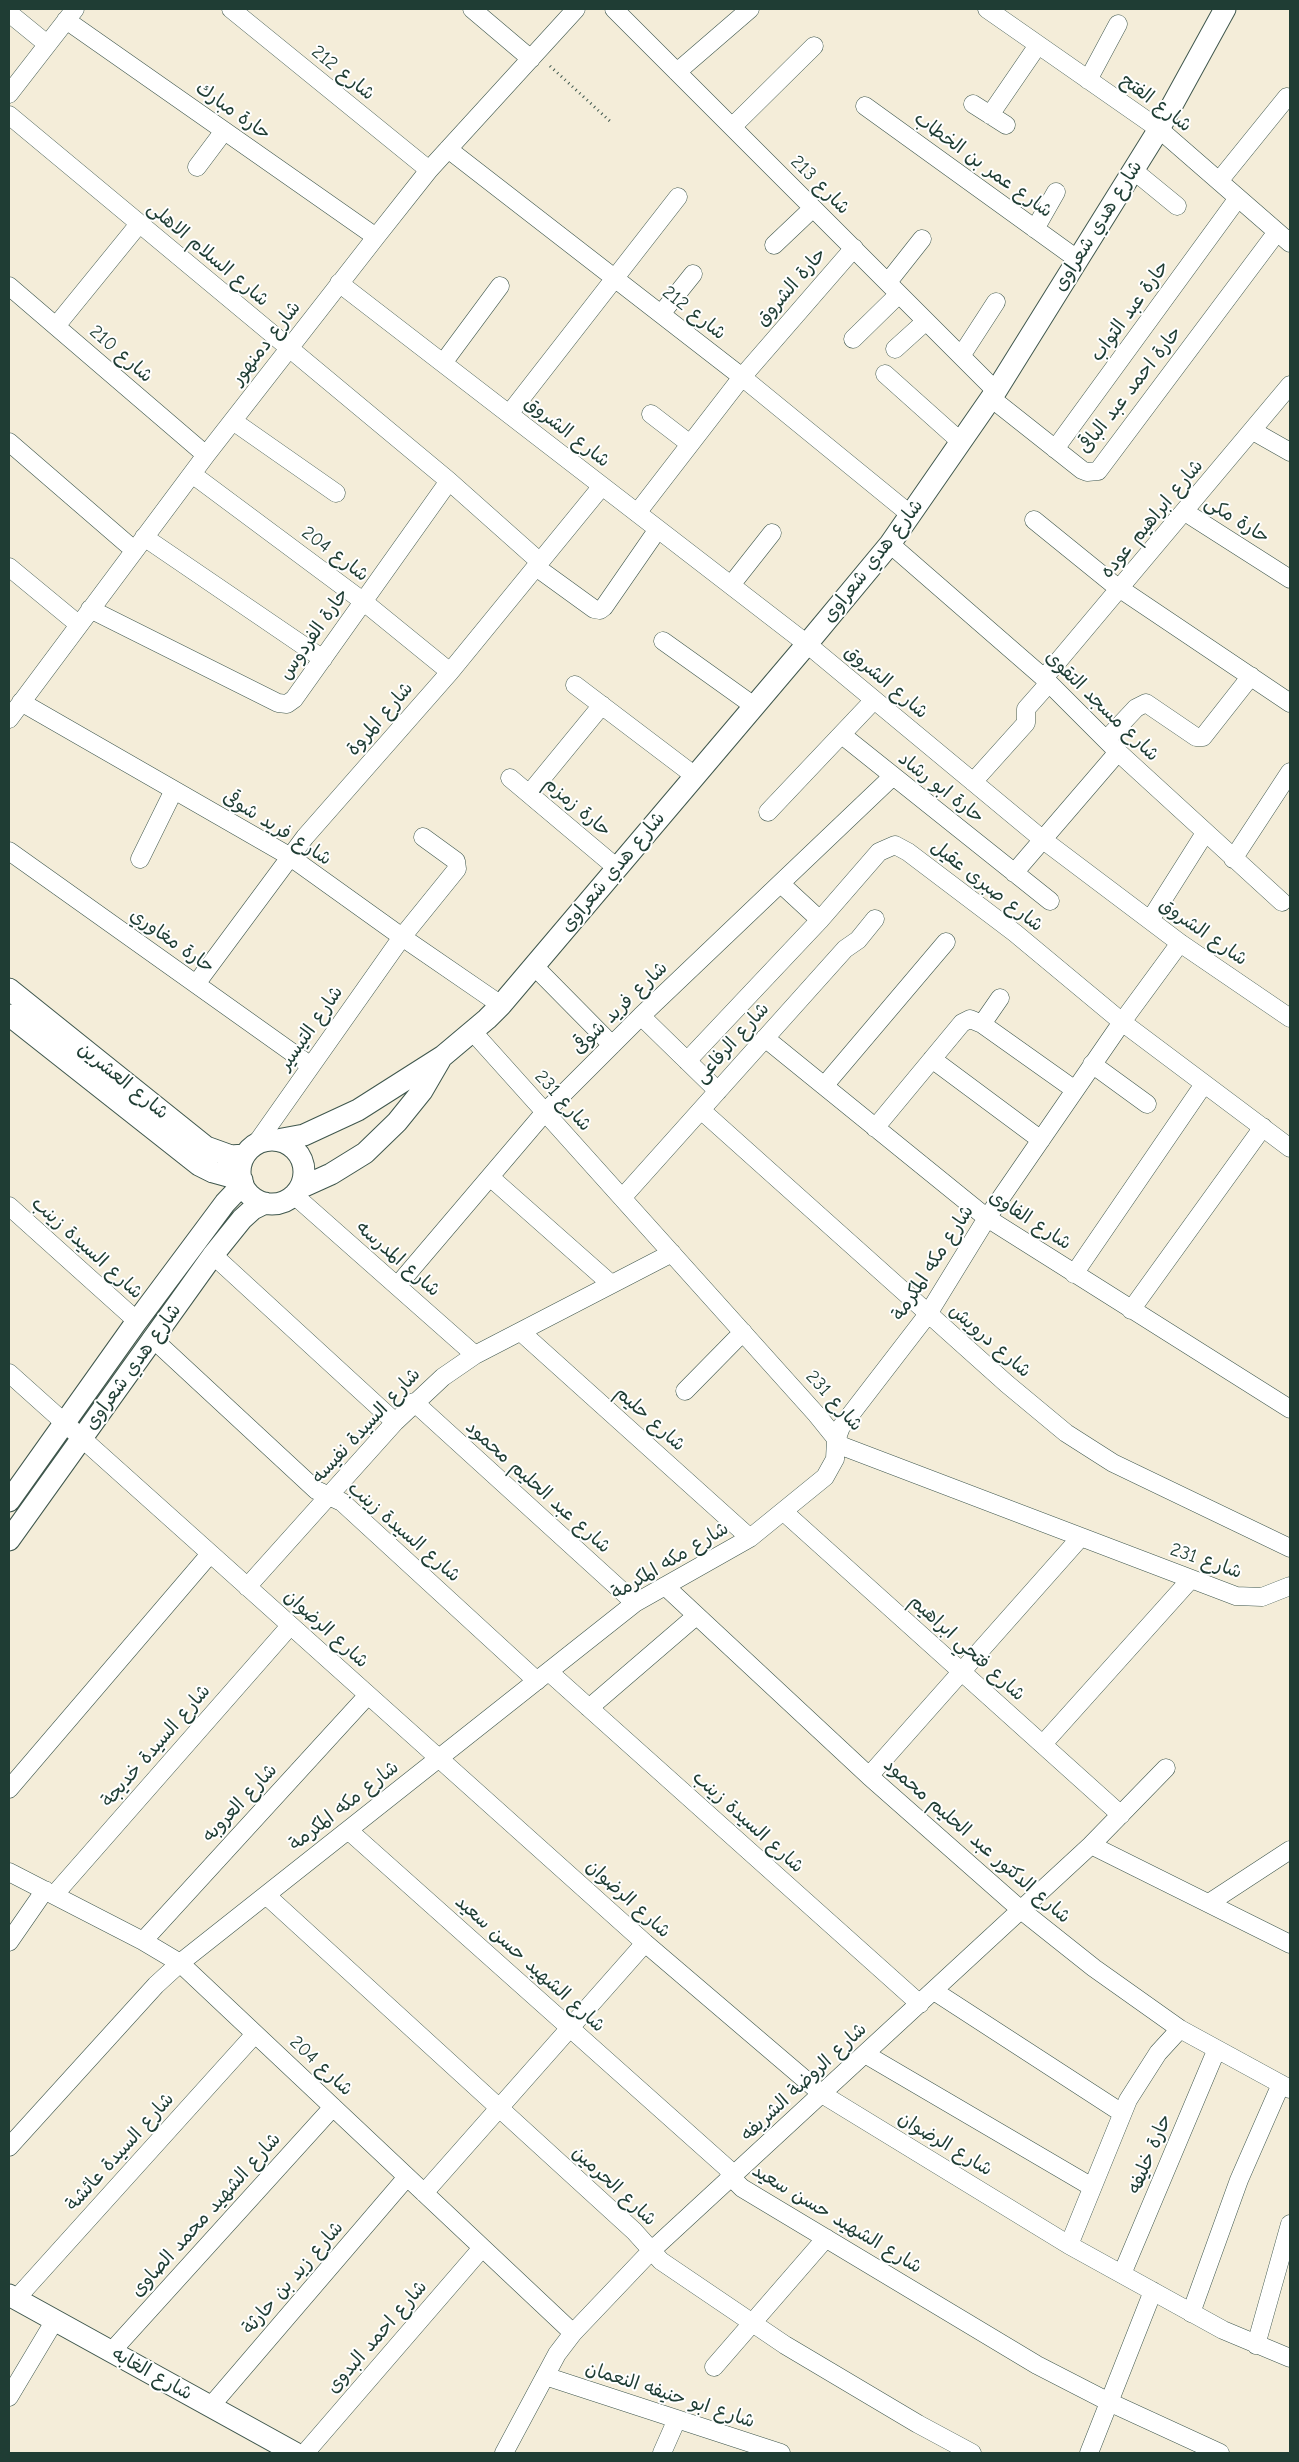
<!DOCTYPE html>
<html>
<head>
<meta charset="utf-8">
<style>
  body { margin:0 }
  #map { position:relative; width:1299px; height:2462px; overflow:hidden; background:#f4edd9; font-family:"Comic Neue",sans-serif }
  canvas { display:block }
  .frame { position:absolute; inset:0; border:10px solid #1f3d34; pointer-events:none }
</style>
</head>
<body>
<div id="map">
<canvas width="1299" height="2462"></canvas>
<div class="frame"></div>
</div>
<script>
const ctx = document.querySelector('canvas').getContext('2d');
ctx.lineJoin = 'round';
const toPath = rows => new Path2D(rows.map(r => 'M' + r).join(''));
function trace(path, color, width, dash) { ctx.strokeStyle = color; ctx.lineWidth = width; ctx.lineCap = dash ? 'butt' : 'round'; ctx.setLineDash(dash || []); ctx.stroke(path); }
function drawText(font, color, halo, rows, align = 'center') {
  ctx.font = font + ' "Comic Neue","Playpen Sans Arabic",sans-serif'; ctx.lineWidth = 4; ctx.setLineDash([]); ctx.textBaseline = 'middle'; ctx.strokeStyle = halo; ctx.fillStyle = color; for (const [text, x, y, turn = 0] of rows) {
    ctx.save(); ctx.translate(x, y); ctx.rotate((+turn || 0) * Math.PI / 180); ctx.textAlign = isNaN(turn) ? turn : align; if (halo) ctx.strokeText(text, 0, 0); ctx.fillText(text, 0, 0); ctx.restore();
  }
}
const minor = toPath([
  [231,9,429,170],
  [472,9,531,59],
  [614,9,996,391],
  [987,9,1159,129,1290,243],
  [9,13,47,44],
  [66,20,376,237],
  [677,72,750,9],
  [1088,80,1118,24],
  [9,94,75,9],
  [973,104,1006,125],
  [865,106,1077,259],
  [9,115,449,481,540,562],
  [990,115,1038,45],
  [732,127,814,46],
  [448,149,742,377,911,515],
  [197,167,224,131],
  [1133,170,1177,206],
  [1219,181,1287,97],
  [1035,229,1056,192],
  [774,245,813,208],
  [888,282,922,239],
  [339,283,807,644,1042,839,1180,943,1290,1018],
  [9,286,206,455],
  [661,314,693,274],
  [56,326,139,224],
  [853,339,899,294],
  [895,349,926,321],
  [961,356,996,302],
  [443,363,500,286],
  [885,374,961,442],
  [991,398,1082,470,1087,472,1098,471,1277,232],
  [509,414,678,197],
  [651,414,690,444],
  [233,421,336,493],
  [1253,431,1290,452],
  [9,442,134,550],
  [1055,449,1238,198],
  [192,474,364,602,450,672],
  [1185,512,1290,579],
  [637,513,742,377,854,248],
  [1034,520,1113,584,1290,703],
  [144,537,323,659],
  [890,544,1044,678,1118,752,1282,902],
  [9,567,78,624],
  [536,567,594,609,600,610,604,607,658,529],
  [731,585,772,533],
  [90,609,278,703,287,704,294,699,449,481],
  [663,641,754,706],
  [1044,678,1290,385],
  [575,685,695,776],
  [21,702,289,856,402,937,501,1005],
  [9,719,206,455,376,237,429,170,576,9],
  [842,735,1050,901],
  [1106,740,1136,708,1146,703,1196,737,1203,737,1251,676],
  [510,778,617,868],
  [973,782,1026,723,1026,709,1049,683],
  [529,794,602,705],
  [768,812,874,700],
  [9,851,311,1066],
  [140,859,174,790],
  [1233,859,1290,772],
  [1014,873,1118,752],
  [781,884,820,920],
  [1150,920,1205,833],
  [534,966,612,1045],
  [196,984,305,837,450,672,602,486],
  [641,1016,718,1091],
  [982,1024,1000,998],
  [473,1032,817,1415,842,1446,1236,1596,1262,1597,1290,1586],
  [765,1038,987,1218,1290,1409],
  [932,1059,1041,1140],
  [687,1061,820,920,879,852,895,845,908,852,1015,933,1122,1022,1290,1148],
  [1092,1064,1147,1104],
  [824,1086,946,942],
  [701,1110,1007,1384,1066,1433,1113,1463,1290,1548],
  [875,1128,962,1023,970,1019,982,1024,1075,1090],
  [256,1144,402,937,457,869,456,861,423,837],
  [490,1177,611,1284],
  [294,1195,475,1355],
  [622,1198,845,949,858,940,875,919],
  [9,1206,137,1321],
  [213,1255,395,1422],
  [1074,1274,1204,1084],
  [397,1286,545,1112,641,1016,892,777],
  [1131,1310,1263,1127],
  [521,1332,750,1538],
  [152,1338,316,1490,342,1502,537,1681],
  [9,1373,645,1943,822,2094,1069,2245,1223,2330,1290,2358],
  [685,1391,743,1332],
  [414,1402,635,1603],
  [784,1512,1121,1815],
  [665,1586,869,1776,1021,1910,1094,1968,1180,2029,1290,2089],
  [247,1587,395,1422,443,1377,475,1355,672,1253],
  [549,1672,920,2004],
  [589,1708,696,1616],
  [1043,1744,1191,1579],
  [869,1776,1080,1538],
  [9,1789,210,1554],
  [348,1830,727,2168,735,2181,742,2188,1037,2365,1109,2402,1220,2453],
  [1091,1845,1290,1944],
  [9,1872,143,1941,180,1963,573,2333],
  [54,1895,290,1626],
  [266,1895,634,2231,661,2261,785,2345,918,2424,972,2453],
  [1209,1903,1290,1850],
  [143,1941,368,1695],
  [9,1942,45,1890],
  [934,1991,1122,2113],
  [865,2054,1092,2187],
  [9,2147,156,1985,180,1963,635,1603,750,1538,825,1477,835,1459,836,1440,841,1427,928,1314,987,1218,1122,1022,1180,943],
  [424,2193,645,1943],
  [1069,2245,1128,2100,1158,2053,1180,2029],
  [1122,2274,1216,2051],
  [16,2299,255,2034],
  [1191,2313,1239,2180,1281,2084],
  [1256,2345,1290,2224],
  [111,2352,333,2107],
  [714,2367,826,2238],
  [545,2376,781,2453],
  [9,2397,55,2320],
  [210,2407,407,2177],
  [305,2453,482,2248],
  [504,2453,557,2354,573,2333,651,2251,1091,1845,1166,1768],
  [662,2453,677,2419],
  [1089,2453,1153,2291]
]);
const tertiary = toPath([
  [9,989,206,1147,231,1156,245,1155],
  [9,1015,199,1165,213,1172,242,1180],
  [277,1140,304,1135,358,1110,443,1056,487,1019,501,1005,807,644,890,544,996,391,1159,129,1225,9],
  '240 1172a32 32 0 1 1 64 0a32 32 0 1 1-64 0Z',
  [300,1188,331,1174,365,1153,397,1122,422,1091,440,1060],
  [9,1501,137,1321,225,1203,243,1184],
  [9,1540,213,1255,242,1219,253,1209,265,1203],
  [9,2295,295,2453]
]);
trace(minor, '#3f574d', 19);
trace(tertiary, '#3f574d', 23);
trace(toPath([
  [550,66,612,123]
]), '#3f574d', 3, [1, 4]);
trace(minor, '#fff', 18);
trace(tertiary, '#fff', 21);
drawText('19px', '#1f3d34', '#fff', [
  ["شارع 212",343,73,39],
  ["شارع الفتح",1156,103,37],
  ["حارة مبارك",233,111,35],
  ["شارع عمر بن الخطاب",983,165,36],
  ["شارع 213",820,185,45],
  ["شارع هدي شعراوى",1098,226,-58],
  ["شارع السلام الاهلى",208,254,40],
  ["حارة الشروق",791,287,-49],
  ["حارة عبد التواب",1130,311,-54],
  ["شارع 212",694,313,38],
  ["شارع دمنهور",266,343,-52],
  ["شارع 210",121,354,41],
  ["حارة احمد عبد الباقى",1130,390,-52],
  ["شارع الشروق",567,432,38],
  ["شارع ابراهيم عوده",1152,519,-50],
  ["حارة مكى",1237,520,32],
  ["شارع 204",335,554,37],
  ["شارع هدي شعراوى",873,561,-52],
  ["حارة الفردوس",314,634,-55],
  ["شارع الشروق",886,682,40],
  ["شارع مسجد التقوى",1102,706,44],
  ["شارع المروة",380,719,-49],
  ["حارة ابو رشاد",941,788,38],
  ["حارة زمزم",577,807,40],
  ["شارع فريد شوقى",277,828,32],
  ["شارع هدي شعراوى",613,872,-50],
  ["شارع صبرى عقيل",987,886,38],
  ["شارع الشروق",1203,932,35],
  ["حارة مغاوري",172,941,35],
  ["شارع فريد شوقى",620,1008,-44],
  ["شارع التيسير",311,1028,-55],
  ["شارع الرفاعى",732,1043,-48],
  ["شارع العشرين",123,1081,39],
  ["شارع 231",563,1101,48],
  ["شارع الفاوى",1030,1220,33],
  ["شارع السيدة زينب",87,1248,42],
  ["شارع المدرسه",398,1259,41],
  ["شارع مكه المكرمة",933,1263,-57],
  ["شارع درويش",990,1341,41],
  ["شارع هدي شعراوى",133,1367,-54],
  ["شارع 231",834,1401,48],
  ["شارع حليم",650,1419,42],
  ["شارع السيدة نفيسه",366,1426,-47],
  ["شارع عبد الحليم محمود",538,1487,42],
  ["شارع السيدة زينب",404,1532,41],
  ["شارع مكه المكرمة",670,1561,-31],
  ["شارع 231",1206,1561,19],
  ["شارع الرضوان",326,1629,42],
  ["شارع فتحي ابراهيم",967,1648,42],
  ["شارع السيدة خديجة",156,1746,-49],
  ["شارع العروبه",240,1803,-47],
  ["شارع مكه المكرمة",344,1806,-38],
  ["شارع السيدة زينب",748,1822,42],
  ["شارع الدكتور عبد الحليم محمود",977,1841,41],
  ["شارع الرضوان",628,1899,42],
  ["شارع الشهيد حسن سعيد",530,1964,42],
  ["شارع 204",321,2066,43],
  ["شارع الروضة الشريفه",804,2082,-43],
  ["شارع الرضوان",945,2144,31],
  ["شارع السيدة عائشة",120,2152,-48],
  ["حارة خليفه",1150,2154,-67],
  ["شارع الحرمين",614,2186,43],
  ["شارع الشهيد محمد الصاوى",206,2215,-48],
  ["شارع الشهيد حسن سعيد",837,2219,31],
  ["شارع زيد بن حارثة",293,2278,-49],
  ["شارع احمد البدوى",377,2337,-49],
  ["شارع الغابه",152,2374,29],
  ["شارع ابو حنيفه النعمان",670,2395,18]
]);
</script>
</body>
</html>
